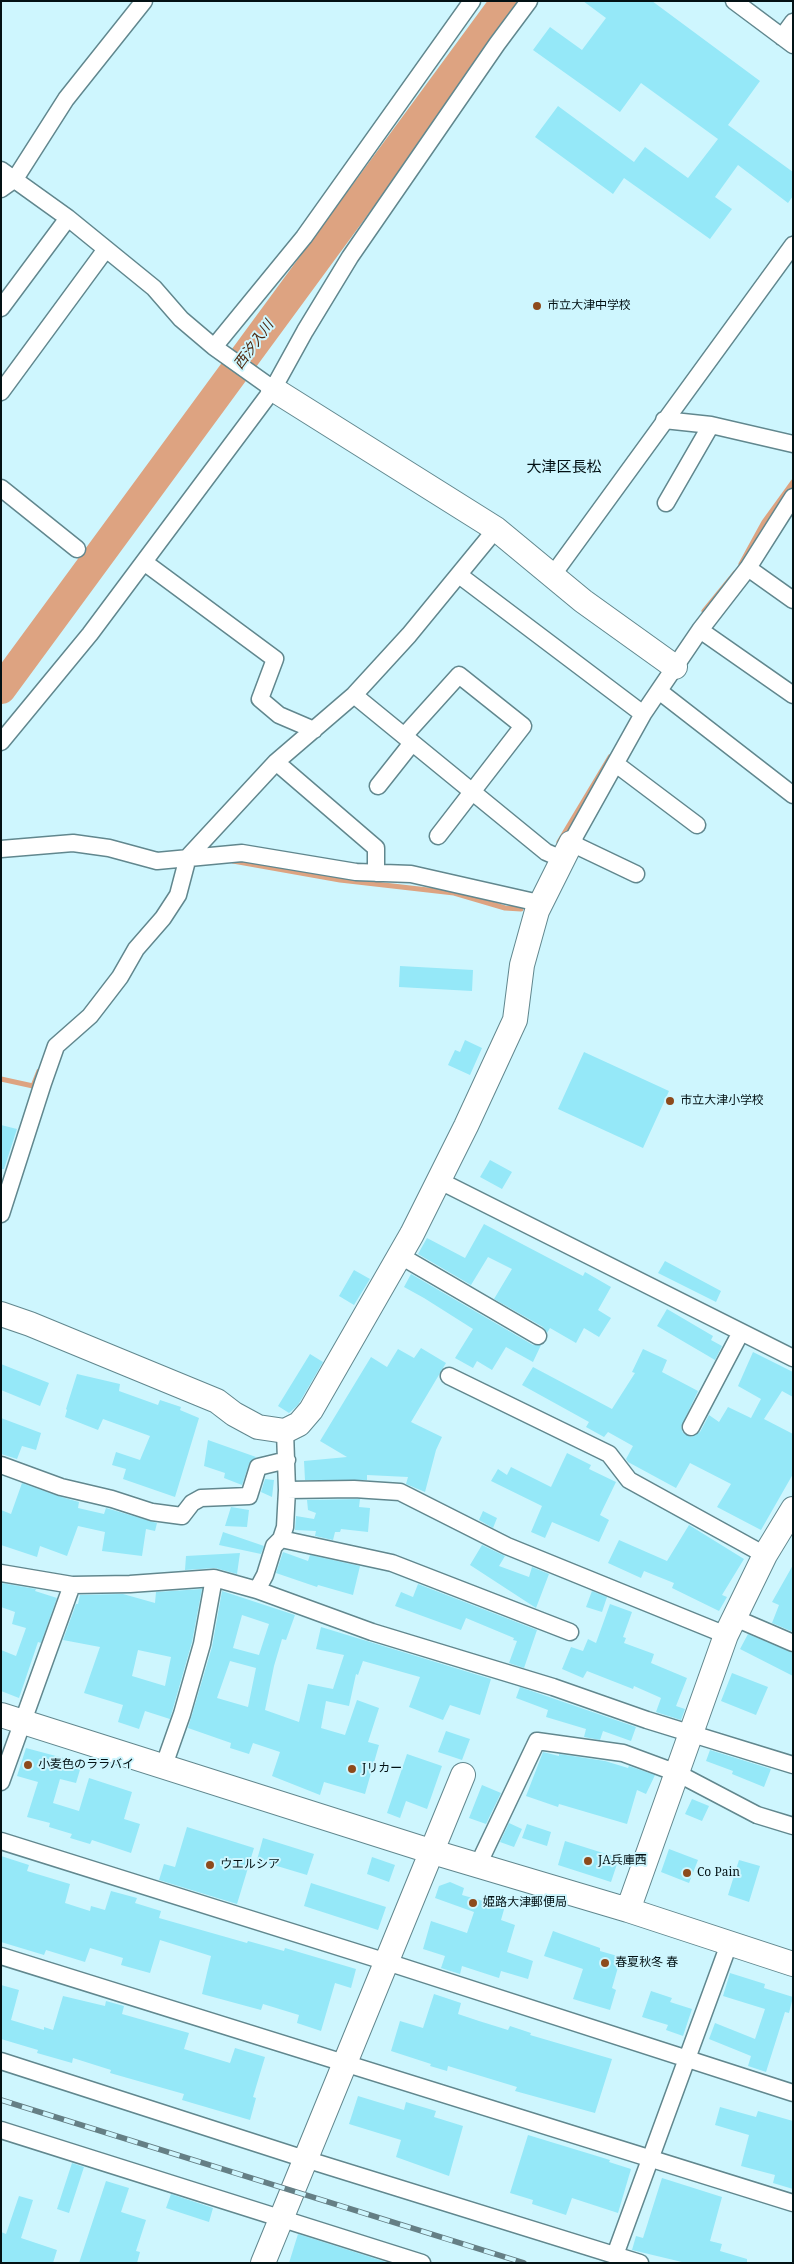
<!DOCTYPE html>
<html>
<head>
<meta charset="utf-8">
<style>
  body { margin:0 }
  #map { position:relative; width:794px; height:2264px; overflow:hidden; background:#cef6fe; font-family:"Noto Serif",serif }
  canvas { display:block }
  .frame { position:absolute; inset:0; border:2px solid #031114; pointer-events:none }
</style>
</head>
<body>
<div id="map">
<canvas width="794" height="2264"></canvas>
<div class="frame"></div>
</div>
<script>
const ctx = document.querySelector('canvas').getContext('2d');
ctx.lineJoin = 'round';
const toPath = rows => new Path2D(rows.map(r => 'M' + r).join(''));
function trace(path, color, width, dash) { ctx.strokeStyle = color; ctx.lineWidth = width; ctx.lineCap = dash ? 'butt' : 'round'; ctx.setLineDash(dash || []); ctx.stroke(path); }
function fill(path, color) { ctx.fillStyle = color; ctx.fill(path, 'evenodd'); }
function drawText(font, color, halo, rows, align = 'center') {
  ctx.font = font + ' "Noto Serif","Noto Sans JP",serif'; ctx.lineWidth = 4; ctx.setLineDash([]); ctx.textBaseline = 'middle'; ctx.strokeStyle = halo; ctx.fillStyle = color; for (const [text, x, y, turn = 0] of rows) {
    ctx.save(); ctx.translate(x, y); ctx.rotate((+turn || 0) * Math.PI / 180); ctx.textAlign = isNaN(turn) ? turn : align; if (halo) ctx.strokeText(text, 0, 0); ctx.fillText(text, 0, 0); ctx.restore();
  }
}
trace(toPath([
  [741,564,764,522,793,482],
  [704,611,735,573],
  [559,842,610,757],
  [233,861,340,880,454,893,505,908,521,909],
  [1,1079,33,1086,39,1071]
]), '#dda381', 5);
trace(toPath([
  [1,689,506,1]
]), '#dda381', 30);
fill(toPath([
  [583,1,652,1,760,81,728,125,793,172,793,196,788,203,738,165,715,197,732,209,710,239,624,178,613,194,535,137,558,106,634,162,645,147,688,178,718,139,641,83,620,112,533,50,550,27,582,50,606,18],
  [400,966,473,970,472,991,399,987],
  [465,1040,482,1048,470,1075,448,1065,455,1050,460,1052],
  [584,1052,669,1091,643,1148,558,1109],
  [1,1125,17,1129,4,1169,1,1169],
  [490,1160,512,1172,502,1189,480,1177],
  [484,1224,583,1276,585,1272,611,1287,598,1310,611,1318,599,1337,584,1328,576,1343,550,1328,547,1333,543,1327,494,1299,512,1269,488,1257,471,1285,418,1254,427,1238,465,1258],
  [665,1261,721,1291,716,1302,658,1273],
  [354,1270,370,1279,354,1305,339,1296],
  [411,1274,533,1345,541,1345,533,1362,506,1347,492,1370,477,1361,473,1368,455,1358,473,1329,424,1298,404,1287],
  [667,1309,713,1336,711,1340,722,1346,715,1360,657,1326],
  [421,1348,446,1363,411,1422,442,1437,436,1450,425,1492,406,1484,408,1477,367,1475,367,1480,305,1480,304,1461,347,1457,320,1441,371,1357,387,1367,398,1349,414,1358],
  [643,1349,667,1360,662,1372,698,1391,681,1427,683,1433,691,1437,700,1432,709,1415,719,1422,728,1407,751,1418,761,1399,738,1386,753,1352,793,1372,793,1397,782,1391,764,1419,793,1434,793,1474,761,1530,717,1507,731,1484,690,1463,676,1488,628,1462,626,1459,633,1446,608,1432,604,1437,586,1427,589,1422,522,1385,533,1367,612,1409,635,1373,632,1372],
  [310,1354,323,1362,298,1405,289,1413,278,1406],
  [1,1364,49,1383,40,1406,1,1390],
  [77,1374,120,1384,119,1391,158,1405,160,1400,181,1407,180,1410,199,1418,175,1497,123,1479,126,1469,112,1465,116,1452,140,1460,150,1436,103,1419,98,1430,65,1417,67,1410,66,1409],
  [1,1418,41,1433,36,1450,22,1446,17,1459,1,1454],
  [208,1440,256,1457,249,1464,242,1485,224,1478,225,1473,204,1466],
  [567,1453,591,1465,589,1469,616,1482,600,1515,609,1520,599,1542,552,1522,545,1538,531,1532,542,1506,491,1481,498,1469,507,1475,511,1467,551,1487],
  [265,1479,274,1480,272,1497,261,1492],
  [22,1483,58,1496,79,1502,78,1508,104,1514,106,1508,157,1523,155,1531,146,1529,142,1556,102,1551,105,1532,78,1526,67,1556,40,1546,37,1557,1,1545,1,1510,11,1514],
  [360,1499,359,1507,370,1508,368,1532,341,1529,340,1532,335,1532,333,1540,315,1536,316,1531,295,1530,296,1516,314,1519,316,1513,308,1510,307,1500],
  [231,1507,249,1510,247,1527,225,1526],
  [483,1511,497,1518,493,1528,479,1520],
  [689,1525,744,1559,722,1595,727,1597,719,1611,672,1588,674,1583,644,1571,641,1578,608,1563,619,1540,667,1561],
  [223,1532,264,1546,261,1554,219,1545],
  [482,1545,505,1556,499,1566,529,1577,532,1567,549,1574,536,1608,470,1565],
  [283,1552,308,1561,310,1555,360,1566,353,1595,318,1585,317,1587,276,1573],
  [240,1553,237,1574,215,1568,185,1570,186,1556],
  [793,1565,793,1632,772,1623,779,1605,772,1602],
  [1,1583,36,1589,35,1591,57,1598,41,1643,38,1642,19,1698,1,1691,1,1650,16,1656,26,1628,12,1624,15,1612,1,1607],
  [418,1584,537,1630,524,1668,509,1663,517,1641,513,1640,514,1638,466,1618,461,1630,395,1606,401,1592,413,1597],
  [202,1589,192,1642,170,1719,145,1711,139,1729,118,1722,123,1705,84,1693,100,1647,63,1640,76,1604,78,1604,80,1595,123,1594,155,1603,156,1592],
  [138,1650,171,1657,165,1686,132,1676],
  [222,1591,295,1615,286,1640,282,1639,274,1666,265,1710,299,1722,308,1684,333,1689,344,1655,316,1649,321,1627,491,1679,480,1715,450,1705,443,1720,409,1707,420,1677,363,1661,358,1675,356,1674,349,1706,326,1701,321,1728,345,1735,357,1700,379,1708,368,1742,379,1745,365,1794,324,1782,320,1795,272,1776,280,1752,253,1743,249,1754,230,1748,231,1743,188,1728,212,1647],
  [242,1615,269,1624,259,1655,233,1648],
  [230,1661,256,1668,248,1707,217,1698],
  [592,1591,607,1597,602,1612,586,1607],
  [610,1604,632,1612,623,1637,626,1638,624,1643,654,1654,651,1663,687,1678,676,1706,685,1709,681,1720,656,1712,661,1698,659,1697,634,1686,633,1689,587,1671,583,1678,562,1669,571,1647,583,1651,588,1639,596,1643],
  [748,1634,793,1653,793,1676,740,1649],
  [732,1673,768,1687,756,1715,721,1701],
  [520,1687,636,1727,631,1741,603,1731,600,1740,584,1737,586,1729,546,1717,548,1710,516,1698],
  [446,1731,470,1739,462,1760,438,1752],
  [26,1748,82,1763,76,1783,60,1779,53,1803,79,1811,89,1778,132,1792,124,1819,140,1824,131,1853,92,1840,90,1844,70,1838,72,1834,49,1827,50,1823,27,1817,38,1782,17,1776],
  [710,1750,771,1769,764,1787,732,1774,733,1771,706,1761],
  [543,1752,559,1756,559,1754,605,1761,628,1768,629,1766,655,1775,646,1794,637,1790,627,1824,559,1804,558,1807,526,1796],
  [407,1754,442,1766,427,1809,406,1801,400,1818,387,1813],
  [482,1785,501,1793,486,1824,469,1818],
  [692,1799,709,1806,702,1821,685,1814],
  [509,1823,522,1829,514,1847,500,1842],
  [527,1824,551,1832,547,1846,522,1838],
  [187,1827,254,1848,237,1904,159,1880,164,1864,175,1867],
  [263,1838,314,1854,307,1875,257,1860],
  [565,1841,619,1858,611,1882,558,1865],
  [669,1849,698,1860,689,1883,661,1872],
  [1,1856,29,1865,27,1871,70,1884,65,1903,90,1911,91,1906,105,1910,111,1891,137,1898,135,1903,161,1911,159,1918,247,1943,248,1941,284,1951,285,1948,356,1969,351,1988,335,1983,321,2031,297,2023,299,2015,263,2004,261,2010,202,1994,211,1956,160,1940,150,1973,121,1965,123,1958,90,1948,85,1962,46,1950,44,1955,1,1942],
  [372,1857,395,1865,389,1882,367,1874],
  [739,1860,760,1866,749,1902,728,1895],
  [450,1882,464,1888,462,1895,490,1903,493,1894,507,1899,501,1920,515,1925,507,1952,533,1961,528,1979,501,1971,499,1978,462,1966,460,1974,441,1968,445,1956,423,1949,431,1921,467,1933,474,1912,435,1898,439,1886],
  [311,1883,386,1907,378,1930,304,1906],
  [553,1931,600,1948,600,1951,621,1957,612,1988,616,1990,610,2010,573,1999,583,1969,544,1956],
  [730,1973,765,1984,764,1988,793,1997,789,2013,785,2012,766,2072,748,2066,751,2056,709,2039,715,2023,755,2039,765,2009,723,1996],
  [1,1985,19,1990,11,2020,44,2030,44,2027,53,2030,63,1996,105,2006,106,2001,124,2006,122,2014,189,2033,184,2049,230,2063,235,2048,265,2057,253,2097,256,2098,250,2120,182,2100,184,2094,110,2073,111,2070,73,2058,72,2063,37,2053,38,2050,1,2039],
  [651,1991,672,1998,670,2002,692,2009,683,2036,666,2030,668,2025,642,2017],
  [434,1994,461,2003,458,2014,479,2021,508,2030,510,2026,531,2033,530,2035,612,2059,595,2113,515,2091,517,2087,448,2066,447,2071,430,2066,431,2064,391,2051,400,2021,423,2028],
  [358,2096,404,2110,406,2102,436,2111,434,2117,463,2126,449,2176,396,2157,401,2140,349,2124],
  [720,2107,756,2117,758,2111,793,2121,793,2189,773,2183,775,2175,741,2166,749,2135,715,2125],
  [528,2135,610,2160,609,2162,631,2169,618,2213,572,2198,566,2215,532,2204,533,2200,510,2193],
  [72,2163,84,2167,69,2213,57,2209],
  [662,2178,722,2197,710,2241,722,2244,720,2251,747,2259,747,2263,686,2263,632,2250,636,2236,643,2238],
  [106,2181,129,2188,121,2212,146,2220,136,2251,140,2252,137,2263,79,2263],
  [171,2194,213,2208,209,2222,166,2208],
  [19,2196,33,2200,21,2238,57,2250,53,2263,1,2263,1,2232,6,2234],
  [298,2234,386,2262,386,2263,289,2263]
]), '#95e8f8');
const street = toPath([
  [734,1,793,45],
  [782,37,793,22],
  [1,170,68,218,154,288,181,319,214,347,273,389],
  [1,189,15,179,66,99,144,1],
  [1,308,68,218],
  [214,347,304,237,472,1],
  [1,392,106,249],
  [664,420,711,425,793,444],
  [1,488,77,549],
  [666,503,711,425],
  [144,562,275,659,260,699,279,715,314,730],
  [748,568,793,600],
  [459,575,643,714],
  [552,576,793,245],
  [700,630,793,695],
  [659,691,793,795],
  [354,695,546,852,562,859],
  [404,736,459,675,523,726,438,836],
  [1,742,90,634,273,389,305,331,350,257,497,44,529,1],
  [276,762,376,848,376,873],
  [616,764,697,825],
  [378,786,412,743],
  [1,849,73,843,109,848,157,861,242,853,356,872,411,874,539,903],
  [636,874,571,843,643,714,700,630,748,568,793,497],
  [440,1181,793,1358],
  [1,1214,43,1083,56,1046,90,1016,120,977,136,949,163,918,178,895,188,857,276,762,354,695,409,635,496,529],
  [399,1255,538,1336],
  [449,1376,609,1454,629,1480,765,1555],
  [691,1427,741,1332],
  [1,1465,61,1487,112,1499,152,1512,182,1516,192,1503,201,1498,249,1496,258,1467,287,1460],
  [287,1490,354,1489,400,1492,507,1546,726,1635],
  [281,1539,392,1563,570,1632],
  [1,1573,72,1585,130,1584,214,1578,257,1590,372,1632,553,1687,647,1720,793,1765],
  [257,1590,265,1575,274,1546,281,1539,285,1527,287,1490,285,1431],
  [735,1618,793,1643],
  [163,1768,182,1714,202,1644,214,1578],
  [1,1782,72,1585],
  [1,1841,387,1962,793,2093],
  [478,1865,537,1741,623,1753,677,1773,757,1815,793,1826],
  [1,1956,793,2203],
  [1,2061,305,2159,640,2263],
  [1,2130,422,2263],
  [615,2255,729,1944]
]);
const secondary = toPath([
  [273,389,496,529,583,601,675,667],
  [1,1314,30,1324,217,1401,234,1414,258,1427,285,1431,299,1424,311,1410,412,1234,466,1126,515,1020,522,965,537,911,571,843],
  [1,1715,433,1852,628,1910,793,1964],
  [628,1910,726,1635,765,1555,793,1509],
  [263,2263,463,1775]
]);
trace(street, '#61878e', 19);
trace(secondary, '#61878e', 26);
trace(street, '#fff', 16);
trace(secondary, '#fff', 24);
const rail = toPath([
  [1,2100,524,2263]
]);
trace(rail, '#657f85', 5.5);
trace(rail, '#cef6fe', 4, [11]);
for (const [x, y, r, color] of [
  [537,306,5,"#8d4a1c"],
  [670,1101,5,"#8d4a1c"],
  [28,1765,5,"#8d4a1c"],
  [352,1769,5,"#8d4a1c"],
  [588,1861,5,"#8d4a1c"],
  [210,1865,5,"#8d4a1c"],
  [687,1873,5,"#8d4a1c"],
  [473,1903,5,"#8d4a1c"],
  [605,1963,5,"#8d4a1c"]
]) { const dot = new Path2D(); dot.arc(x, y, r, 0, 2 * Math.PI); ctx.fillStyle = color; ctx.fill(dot); trace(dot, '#cef6fe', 2); }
drawText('12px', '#031114', '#cef6fe', [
  ["市立大津中学校",547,306],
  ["市立大津小学校",680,1101],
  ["小麦色のララバイ",38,1765],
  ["Jリカー",362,1769],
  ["JA兵庫西",598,1861],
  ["ウエルシア",220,1865],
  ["Co Pain",697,1873],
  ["姫路大津郵便局",483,1903],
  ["春夏秋冬 春",615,1963]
], 'left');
drawText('italic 14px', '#4e280f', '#cef6fe', [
  ["西汐入川",254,345,-54]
]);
drawText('15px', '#031114', '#cef6fe', [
  ["大津区長松",564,468]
]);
</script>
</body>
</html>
